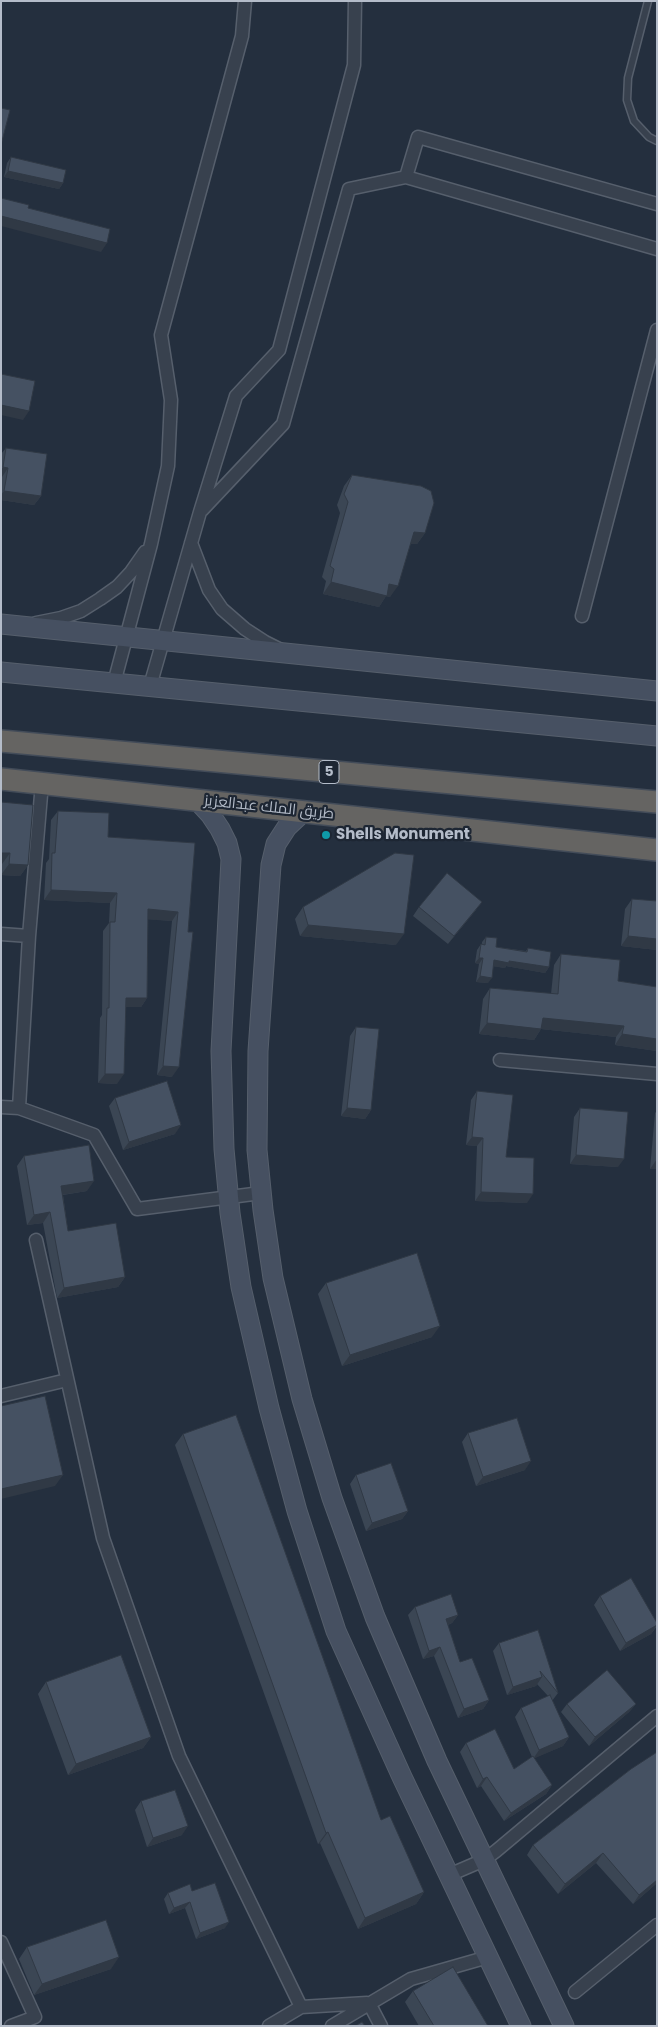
<!DOCTYPE html>
<html>
<head>
<meta charset="utf-8">
<style>
  body { margin:0 }
  #map { position:relative; width:658px; height:2027px; overflow:hidden; background:#242f3e; font-family:Poppins,sans-serif }
  canvas { display:block }
  .frame { position:absolute; inset:0; border:2px solid #b4bcc9; pointer-events:none }
</style>
</head>
<body>
<div id="map">
<canvas width="658" height="2027"></canvas>
<div class="frame"></div>
</div>
<script>
const ctx = document.querySelector('canvas').getContext('2d');
ctx.lineJoin = 'round';
const toPath = rows => new Path2D(rows.map(r => 'M' + r).join(''));
function trace(path, color, width, dash) { ctx.strokeStyle = color; ctx.lineWidth = width; ctx.lineCap = dash ? 'butt' : 'round'; ctx.setLineDash(dash || []); ctx.stroke(path); }
function fill(path, color) { ctx.fillStyle = color; ctx.fill(path, 'evenodd'); }
function drawText(font, color, halo, rows, align = 'center') {
  ctx.font = font + ' Poppins,Cairo,sans-serif'; ctx.lineWidth = 4.5; ctx.setLineDash([]); ctx.textBaseline = 'middle'; ctx.strokeStyle = halo; ctx.fillStyle = color; for (const [text, x, y, turn = 0] of rows) {
    ctx.save(); ctx.translate(x, y); ctx.rotate((+turn || 0) * Math.PI / 180); ctx.textAlign = isNaN(turn) ? turn : align; if (halo) ctx.strokeText(text, 0, 0); ctx.fillText(text, 0, 0); ctx.restore();
  }
}
const service = toPath([
  [648,1,628,78,627,100,634,121,649,137,657,141]
]);
const minor = toPath([
  [406,177,657,249],
  [202,510,283,424,349,189,406,177,418,137,657,204],
  [191,543,209,590,222,609,245,629,265,642,279,649],
  [582,616,657,330],
  [36,623,61,618,81,611,100,599,117,587,131,572,145,552],
  [114,683,151,544,168,466,171,400,161,335,242,36,245,1],
  [150,686,200,512,236,396,279,350,354,65,355,1],
  [42,783,29,936,19,1108,94,1135,137,1209,261,1193],
  [1,934,29,936],
  [500,1060,657,1074],
  [1,1107,19,1108],
  [36,1240,103,1538,179,1756,301,2007],
  [1,1396,67,1380],
  [449,1875,484,1860,496,1851,657,1716],
  [1,1942,35,2017,11,2026],
  [575,1992,657,1925],
  [369,2003,381,2026],
  [269,2026,301,2007,367,2003],
  [332,2026,411,1979,488,1957]
]);
const secondary = toPath([
  [1,624,657,691],
  [1,672,657,736],
  [197,800,210,814,220,829,227,843,231,859,221,1051,224,1149,230,1213,241,1287,269,1408,297,1511,336,1631,402,1777,521,2026],
  [303,812,287,827,276,844,271,865,258,1051,257,1150,263,1210,273,1278,302,1399,332,1498,375,1617,437,1761,564,2026]
]);
const trunk = toPath([
  [1,741,657,802],
  [1,779,657,850]
]);
trace(service, '#565f6c', 9);
trace(minor, '#565f6c', 15);
trace(secondary, '#565f6c', 21);
trace(trunk, '#434c59', 24);
trace(service, '#38414e', 6);
trace(minor, '#38414e', 12);
trace(secondary, '#465061', 19);
trace(trunk, '#656462', 21);
fill(toPath([
  [11,157,63,183,59,189,4,177,7,163],
  [6,448,41,496,34,505,1,500,1,454],
  [352,475,425,533,417,544,410,544,390,597,386,596,379,607,323,594,326,581,322,577,340,513,337,505,344,486],
  [1,802,28,865,20,876,1,875,2,864,1,864],
  [58,811,108,837,195,843,172,1077,157,1075,172,921,148,919,147,998,141,1007,126,1007,117,1084,98,1083,100,1018,102,1015,103,931,109,923,110,903,44,900,46,863,49,859,51,820],
  [632,899,657,901,657,950,621,946,625,909],
  [303,907,396,945,300,936,295,919],
  [419,907,476,910,448,944,413,916],
  [486,937,496,947,526,951,528,948,549,967,545,973,506,966,505,968,493,966,488,983,476,982,479,964,475,963,477,950,481,944,482,944,482,942],
  [561,954,618,981,657,987,657,1051,615,1045,616,1037,541,1029,534,1040,479,1034,483,999,490,988,551,994,554,965],
  [356,1027,371,1110,365,1119,341,1116,350,1036],
  [477,1091,506,1157,527,1203,475,1201,477,1146,466,1145,471,1100],
  [115,1098,175,1134,123,1150,109,1106],
  [580,1108,618,1167,570,1164,574,1117],
  [657,1111,657,1169,650,1169,655,1113],
  [24,1156,87,1191,63,1195,68,1231,125,1277,118,1287,57,1298,43,1223,27,1225,17,1166],
  [326,1283,432,1337,342,1366,318,1294],
  [468,1433,525,1470,476,1486,462,1442],
  [183,1434,381,1820,424,1892,416,1904,358,1929,320,1843,318,1844,175,1445],
  [356,1475,408,1511,402,1519,366,1531,350,1484],
  [600,1596,657,1623,657,1626,651,1634,620,1651,594,1605],
  [415,1607,458,1615,452,1623,448,1625,460,1662,489,1700,483,1709,458,1718,434,1656,423,1659,408,1615],
  [538,1630,558,1693,552,1701,569,1737,563,1746,534,1758,552,1785,546,1794,504,1821,481,1786,477,1788,460,1752,466,1743,514,1769,532,1757,515,1717,521,1708,548,1696,537,1684,536,1686,507,1695,493,1651,499,1643],
  [46,1682,151,1737,143,1748,68,1775,38,1694],
  [567,1704,636,1704,629,1712,589,1746,561,1712],
  [631,1769,657,1883,633,1904,596,1863,558,1894,527,1855,533,1845],
  [141,1801,182,1835,147,1847,135,1810],
  [192,1891,225,1928,196,1939,185,1908,169,1914,164,1899,168,1893],
  [27,1947,111,1969,34,1995,19,1959],
  [413,1991,488,2026,419,2026,405,2002]
]), '#3b4654');
fill(toPath([
  [8,171,63,183,59,189,4,177],
  [1,216,107,243,101,252,1,226],
  [1,405,29,411,23,420,1,415],
  [3,467,8,468,2,477,1,470],
  [4,491,41,496,34,505,1,500,1,495],
  [414,532,425,533,417,544,406,544],
  [331,582,389,584,398,586,390,597,386,596,379,607,323,594],
  [1,853,10,853,2,864,1,864],
  [9,864,28,865,20,876,1,875],
  [51,890,117,893,110,903,44,900],
  [482,902,476,910,448,944,454,936],
  [148,909,178,912,172,921,141,919],
  [308,925,404,934,396,945,300,936],
  [628,936,657,939,657,950,621,946],
  [479,958,483,958,479,964,475,963],
  [494,960,509,961,549,967,545,973,506,966,505,968,490,966],
  [480,976,492,978,488,983,476,982],
  [126,998,147,998,141,1007,119,1007],
  [543,1018,624,1026,616,1037,541,1029,534,1040,479,1034,487,1023],
  [622,1034,657,1039,657,1051,615,1045],
  [163,1066,179,1067,172,1077,157,1075],
  [105,1074,124,1074,117,1084,98,1083],
  [347,1108,371,1110,365,1119,341,1116],
  [181,1125,175,1134,123,1150,129,1142],
  [472,1137,483,1138,477,1146,466,1145],
  [576,1155,624,1159,618,1167,570,1164],
  [657,1159,657,1169,650,1169],
  [94,1181,87,1191,54,1196,61,1186],
  [481,1192,533,1194,527,1203,475,1201],
  [50,1212,43,1223,27,1225,34,1215],
  [125,1277,118,1287,57,1298,64,1288],
  [440,1326,432,1337,342,1366,350,1355],
  [531,1461,525,1470,476,1486,483,1477],
  [63,1475,55,1486,1,1499,1,1489],
  [408,1511,402,1519,366,1531,372,1523],
  [458,1615,452,1623,439,1628,446,1619],
  [657,1625,651,1634,620,1651,626,1643],
  [440,1647,434,1656,423,1659,429,1651],
  [542,1677,536,1686,507,1695,513,1687],
  [489,1700,483,1709,458,1718,464,1709],
  [636,1704,629,1712,589,1746,595,1737],
  [151,1737,143,1748,68,1775,76,1764],
  [569,1737,563,1746,533,1759,539,1750],
  [487,1777,481,1786,477,1788,483,1779],
  [552,1785,546,1794,504,1821,511,1813],
  [188,1826,182,1835,147,1847,153,1838],
  [328,1832,320,1843,318,1844,326,1833],
  [603,1853,596,1863,558,1894,565,1884],
  [657,1880,657,1883,633,1904,639,1895],
  [424,1892,416,1904,358,1929,365,1918],
  [190,1902,185,1908,169,1914,174,1908],
  [229,1922,225,1928,196,1939,200,1933],
  [119,1957,111,1969,34,1995,42,1984]
]), '#303945');
const building = toPath([
  [1,108,10,110,1,145,1,108],
  [11,157,66,170,63,183,8,171,11,157],
  [1,198,29,205,28,208,110,229,107,243,1,216,1,198],
  [1,374,35,381,29,411,1,405,1,374],
  [6,448,47,454,41,496,4,491,8,468,3,467,6,448],
  [352,475,421,486,431,491,434,503,425,533,414,532,398,586,389,584,387,596,331,582,334,569,330,566,348,502,344,494,352,475],
  [1,802,33,805,28,865,9,864,10,853,1,853,1,802],
  [58,811,109,813,108,837,195,843,188,932,193,932,179,1067,163,1066,178,912,148,909,147,998,126,998,124,1074,105,1074,107,1008,109,1008,110,922,115,922,117,893,51,890,52,853,55,853,58,811],
  [395,853,414,855,404,934,308,925,303,907,395,853],
  [447,873,482,902,454,936,419,907,447,873],
  [632,899,657,901,657,939,628,936,632,899],
  [486,937,497,938,496,947,527,952,528,948,551,952,549,967,509,961,509,963,494,960,492,978,480,976,483,958,479,958,481,944,485,945,486,937],
  [561,954,620,960,618,981,657,987,657,1039,622,1034,624,1026,543,1018,541,1029,487,1023,490,988,558,994,561,954],
  [356,1027,379,1029,371,1110,347,1108,356,1027],
  [167,1081,181,1125,129,1142,115,1098,167,1081],
  [477,1091,513,1095,506,1157,534,1158,533,1194,481,1192,483,1138,472,1137,477,1091],
  [580,1108,628,1112,624,1159,576,1155,580,1108],
  [89,1145,94,1181,61,1186,68,1231,116,1223,125,1277,64,1288,50,1212,34,1215,24,1156,89,1145],
  [417,1253,440,1326,350,1355,326,1283,417,1253],
  [45,1396,63,1475,1,1489,1,1406,45,1396],
  [236,1415,381,1820,390,1816,424,1892,365,1918,328,1832,326,1833,183,1434,236,1415],
  [517,1418,531,1461,483,1477,468,1433,517,1418],
  [391,1463,408,1511,372,1523,356,1475,391,1463],
  [631,1578,657,1623,657,1625,626,1643,600,1596,631,1578],
  [451,1594,458,1615,446,1619,460,1662,472,1658,489,1700,464,1709,440,1647,429,1651,415,1607,451,1594],
  [538,1630,558,1693,540,1671,542,1677,513,1687,499,1643,538,1630],
  [121,1655,151,1737,76,1764,46,1682,121,1655],
  [607,1670,636,1704,595,1737,567,1704,607,1670],
  [550,1695,569,1737,539,1750,521,1708,550,1695],
  [495,1729,514,1769,533,1756,552,1785,511,1813,487,1777,483,1779,466,1743,495,1729],
  [657,1752,657,1880,639,1895,603,1853,565,1884,533,1845,631,1769,657,1752],
  [175,1790,188,1826,153,1838,141,1801,175,1790],
  [215,1883,229,1922,200,1933,190,1902,174,1908,168,1893,190,1884,192,1891,215,1883],
  [106,1920,119,1957,42,1984,27,1947,106,1920],
  [453,1967,488,2026,434,2026,413,1991,453,1967],
  [362,2022,365,2026,355,2026,362,2022]
]);
fill(building, '#455162');
trace(building, '#303945', 1);
for (const [x, y, r, color] of [
  [326,835,5,"#0f9aa8"]
]) { const dot = new Path2D(); dot.arc(x, y, r, 0, 2 * Math.PI); ctx.fillStyle = color; ctx.fill(dot); trace(dot, '#1d2633', 2); }
for (const [x, y, w] of [
  [329,772,20]
]) { const box = new Path2D(); box.roundRect(x - w / 2, y - 11.5, w, 23, 4); ctx.fillStyle = '#1d2633'; ctx.fill(box); trace(box, '#b4bcc9', 1); }
drawText('bold 14px', '#b4bcc9', null, [
  ["5",329,772]
]);
drawText('15px', '#b4bcc9', '#1d2633', [
  ["طريق الملك عبدالعزيز",269,808,6]
]);
drawText('bold 15px', '#b4bcc9', '#1d2633', [
  ["Shells Monument",336,835]
], 'left');
</script>
</body>
</html>
